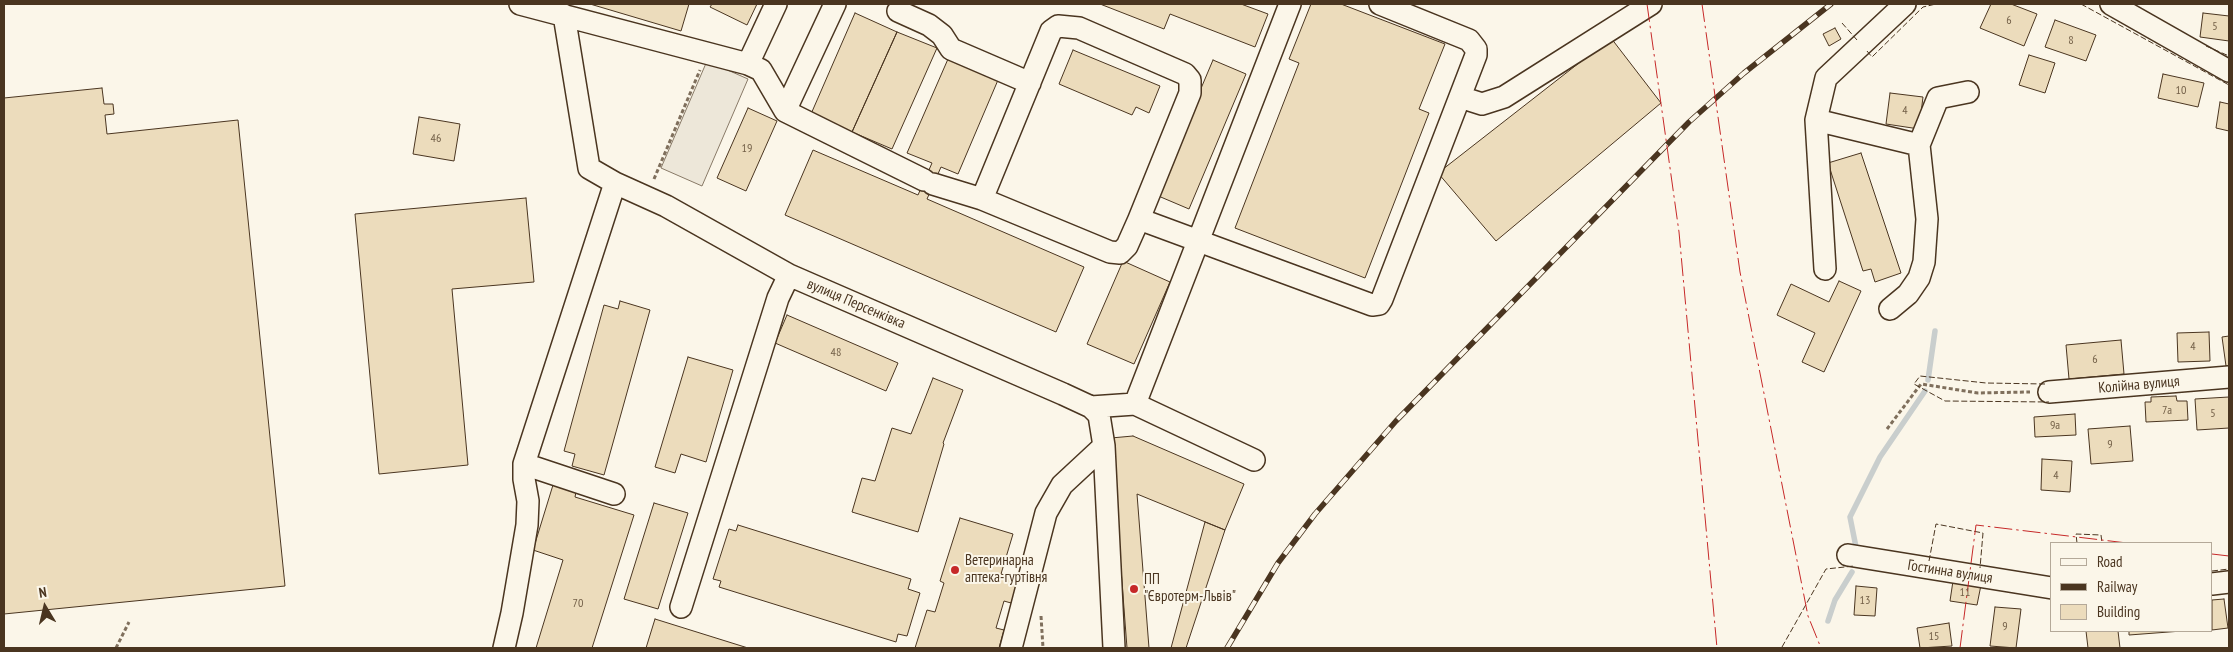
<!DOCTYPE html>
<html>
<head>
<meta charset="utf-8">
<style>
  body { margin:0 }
  #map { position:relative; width:2233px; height:652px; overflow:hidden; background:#fbf6e9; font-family:"PT Sans Narrow",sans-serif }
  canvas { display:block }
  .frame { position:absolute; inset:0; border:5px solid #4a3520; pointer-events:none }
  .legend { position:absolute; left:2050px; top:542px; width:162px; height:90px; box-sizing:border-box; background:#fbf6e9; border:1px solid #b4a999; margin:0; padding:6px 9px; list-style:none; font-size:15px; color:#4a3520 }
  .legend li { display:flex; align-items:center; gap:10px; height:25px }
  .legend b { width:25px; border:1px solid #b4a999 }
  .north { position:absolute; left:20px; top:582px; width:50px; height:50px; -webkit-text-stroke:4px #fbf6e9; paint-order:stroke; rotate:351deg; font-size:14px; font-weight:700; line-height:20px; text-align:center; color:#4a3520 }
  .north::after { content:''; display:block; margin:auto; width:18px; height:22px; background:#4a3520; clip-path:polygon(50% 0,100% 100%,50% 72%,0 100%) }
</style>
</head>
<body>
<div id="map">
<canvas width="2233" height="652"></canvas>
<div class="frame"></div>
<ul class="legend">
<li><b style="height:6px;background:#fbf6e9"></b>Road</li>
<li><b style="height:6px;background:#4a3520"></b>Railway</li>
<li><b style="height:14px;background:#ecdcbc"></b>Building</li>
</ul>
<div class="north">N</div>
</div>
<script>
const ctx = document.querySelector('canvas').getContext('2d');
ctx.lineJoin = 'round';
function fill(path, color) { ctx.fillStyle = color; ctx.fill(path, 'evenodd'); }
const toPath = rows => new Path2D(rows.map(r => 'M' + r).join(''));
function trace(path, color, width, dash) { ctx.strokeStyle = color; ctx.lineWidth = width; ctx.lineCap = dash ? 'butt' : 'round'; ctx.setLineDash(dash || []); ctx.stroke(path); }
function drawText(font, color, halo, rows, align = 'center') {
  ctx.font = font + ' "PT Sans Narrow",sans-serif'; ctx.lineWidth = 4; ctx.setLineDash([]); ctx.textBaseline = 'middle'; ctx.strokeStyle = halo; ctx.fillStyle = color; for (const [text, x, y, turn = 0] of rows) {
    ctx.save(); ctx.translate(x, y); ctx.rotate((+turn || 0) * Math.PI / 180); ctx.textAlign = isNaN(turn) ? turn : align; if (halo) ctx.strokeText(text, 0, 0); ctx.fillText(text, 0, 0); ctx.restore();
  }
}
const parking = toPath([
  [707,61,748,79,702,186,661,168,707,61]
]);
fill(parking, '#ede7d9');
trace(parking, '#887966', 1);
trace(toPath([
  [1928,380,1935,331],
  [1856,547,1850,517,1880,457,1925,391],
  [1828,621,1835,600,1852,572]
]), '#c9cecd', 5.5);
const building = toPath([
  [590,4,689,4,681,31,590,4],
  [712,4,757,4,747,25,710,7,712,4],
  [1100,4,1241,4,1268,14,1255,47,1170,14,1164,29,1100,4],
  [1311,4,1341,4,1445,44,1419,109,1429,113,1365,278,1235,228,1299,63,1289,59,1311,4],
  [1991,4,2011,4,2037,14,2024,46,1980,28,1991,4],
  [855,13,897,32,852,132,811,114,855,13],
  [2203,13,2229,16,2229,41,2200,37,2203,13],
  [2055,20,2096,35,2086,61,2045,47,2055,20],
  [1835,28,1841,39,1829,46,1823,34,1835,28],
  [897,32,937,48,892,149,852,132,897,32],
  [1611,38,1661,103,1496,241,1438,173,1611,38],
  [1073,50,1160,86,1149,113,1136,107,1132,115,1059,84,1073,50],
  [2029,55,2055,63,2045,93,2019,85,2029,55],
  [948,59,998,80,958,174,941,167,927,199,1084,267,1056,332,785,215,813,150,918,195,932,163,907,153,948,59],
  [1213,60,1246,74,1189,209,1156,195,1213,60],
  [2163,74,2204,83,2198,107,2158,98,2163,74],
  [102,88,104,104,113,104,114,114,105,115,107,134,238,120,285,586,4,614,4,98,102,88],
  [1890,93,1923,97,1919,129,1886,124,1890,93],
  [2220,102,2229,104,2229,131,2216,128,2220,102],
  [748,108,777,121,746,191,717,178,748,108],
  [419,117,460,124,454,161,413,154,419,117],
  [1861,153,1901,273,1875,282,1871,269,1863,271,1828,163,1861,153],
  [526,198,534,282,452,289,468,465,379,474,355,214,526,198],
  [1123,261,1170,282,1134,364,1087,344,1123,261],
  [1839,281,1861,291,1824,372,1802,362,1815,333,1777,315,1791,284,1829,302,1839,281],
  [620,301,650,310,604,475,572,466,575,454,564,451,604,305,618,309,620,301],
  [787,315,898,363,886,391,775,343,787,315],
  [2209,332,2210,361,2178,362,2177,333,2209,332],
  [2229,336,2229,366,2226,366,2222,337,2229,336],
  [2121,340,2124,374,2069,379,2066,345,2121,340],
  [688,357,733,370,706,462,681,454,675,473,655,467,688,357],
  [933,378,963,390,943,443,944,444,918,532,852,512,862,478,875,481,892,428,911,434,933,378],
  [2176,396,2177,401,2187,401,2188,420,2146,422,2145,402,2151,402,2151,397,2176,396],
  [2229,397,2229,428,2197,430,2195,399,2229,397],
  [2075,414,2076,435,2035,437,2034,417,2075,414],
  [2130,426,2133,461,2091,464,2088,429,2130,426],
  [1133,436,1244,484,1225,530,1137,494,1149,648,1127,648,1111,438,1133,436],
  [2042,459,2072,461,2070,492,2041,490,2042,459],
  [553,485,576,492,575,497,634,515,592,648,536,648,563,560,533,550,553,485],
  [654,503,688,513,658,609,624,599,654,503],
  [960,518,1013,534,1001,574,1019,579,1011,603,1004,601,996,628,1004,630,999,648,915,648,927,610,935,612,944,583,940,581,960,518],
  [1205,522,1225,530,1186,648,1171,648,1205,522],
  [738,525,911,579,908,589,920,593,907,636,898,634,896,642,719,587,721,581,713,579,729,529,736,531,738,525],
  [1953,581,1981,585,1977,605,1950,601,1953,581],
  [1856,586,1877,588,1875,616,1854,615,1856,586],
  [2224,599,2228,628,2212,630,2212,600,2224,599],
  [1995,607,2021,609,2016,648,1990,646,1995,607],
  [655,619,748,648,646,648,655,619],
  [1949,623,1952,646,1920,648,1917,628,1949,623],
  [2086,631,2118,631,2120,648,2088,648,2086,631],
  [2129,631,2182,631,2129,635,2129,631]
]);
fill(building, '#ecdcbc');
trace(building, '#4a3520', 1);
const minor = toPath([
  [520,4,748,64,761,70,785,111,924,180],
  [2111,4,2229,71],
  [898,11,929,25,942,35,951,49,1030,83],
  [564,15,589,168,615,183,666,206,789,275,1063,394,1091,407,1099,415,1104,446,1114,648],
  [748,64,776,4],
  [1460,97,1482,104,1504,97,1651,4],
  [785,111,835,4],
  [1816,120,1919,145,1927,219,1924,262,1919,278,1908,294,1890,309],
  [1919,145,1938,98,1968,92],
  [933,184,982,199,1110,252,1120,253,1127,246,1139,219],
  [982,199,1051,31,1058,26,1079,28,1185,74,1190,80,1190,93,1139,219,1372,305,1379,304,1382,299,1476,55,1476,49,1469,40,1380,4],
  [1825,269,1816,120,1826,78,1905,4],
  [2049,392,2229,377],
  [1135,404,1254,460],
  [1091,407,1135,404,1290,4],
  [614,494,524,464,615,183],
  [1848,555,2052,588],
  [2212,584,2229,582],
  [681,607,778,298,789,275],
  [504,648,512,613,527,525,528,501,524,479,524,464],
  [1011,648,1046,513,1062,485,1104,446]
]);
trace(minor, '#4a3520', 24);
trace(toPath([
  [654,179,700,70],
  [1887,429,1921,384,1978,393,2030,392],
  [1041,616,1043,648],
  [116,648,129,622]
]), '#7f6f5c', 3, [4, 2.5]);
trace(minor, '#fbf6e9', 21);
const rail = toPath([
  [1227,648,1278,563,1315,514,1396,421,1689,122,1744,73,1831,4]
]);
trace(rail, '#4a3520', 5.5);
trace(rail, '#fbf6e9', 4, [11]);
trace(toPath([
  [2081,4,2229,85],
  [1842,23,1857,40],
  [2206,46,2229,56],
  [1867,51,1872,57,1923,7,1936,4],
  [2045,384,1986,383,1920,376,1914,384,1945,401,2049,402],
  [2077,543,2076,534,2101,535,2102,543],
  [1929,561,1936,524,1983,533,1980,568],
  [2212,571,2229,569],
  [1782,647,1826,569,1854,566]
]), '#4a3520', 1, [6, 2.5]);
trace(toPath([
  [1647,4,1679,232,1717,648],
  [1702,4,1740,272,1808,616,1821,648],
  [2212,554,2229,556],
  [1960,648,1976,525,2127,543]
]), '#c62828', 1, [18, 4, 2.5, 4]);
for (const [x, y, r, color] of [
  [955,570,5,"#c62828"],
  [1134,589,5,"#c62828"]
]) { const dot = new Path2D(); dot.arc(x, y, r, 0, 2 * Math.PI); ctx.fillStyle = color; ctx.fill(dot); trace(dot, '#fbf6e9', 2); }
drawText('12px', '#725f47', null, [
  ["6",2009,21],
  ["5",2215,27],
  ["8",2071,41],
  ["10",2181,91],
  ["4",1905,111],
  ["46",436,139],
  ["19",747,149],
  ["4",2193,347],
  ["48",836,353],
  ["6",2095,360],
  ["7а",2167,411],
  ["5",2213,414],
  ["9а",2055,426],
  ["9",2110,445],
  ["4",2056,476],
  ["11",1965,593],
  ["13",1865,601],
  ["70",578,604],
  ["9",2005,627],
  ["15",1934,637]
]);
drawText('15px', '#4a3520', '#fbf6e9', [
  ["вулиця Персенківка",856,304,23],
  ["Колійна вулиця",2139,385,-5],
  ["Гостинна вулиця",1950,572,9]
]);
drawText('15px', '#4a3520', '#fbf6e9', [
  ["Ветеринарна",965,561],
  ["аптека-гуртівня",965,578],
  ["ПП",1144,580],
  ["\"Євротерм-Львів\"",1144,597]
], 'left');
</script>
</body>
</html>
